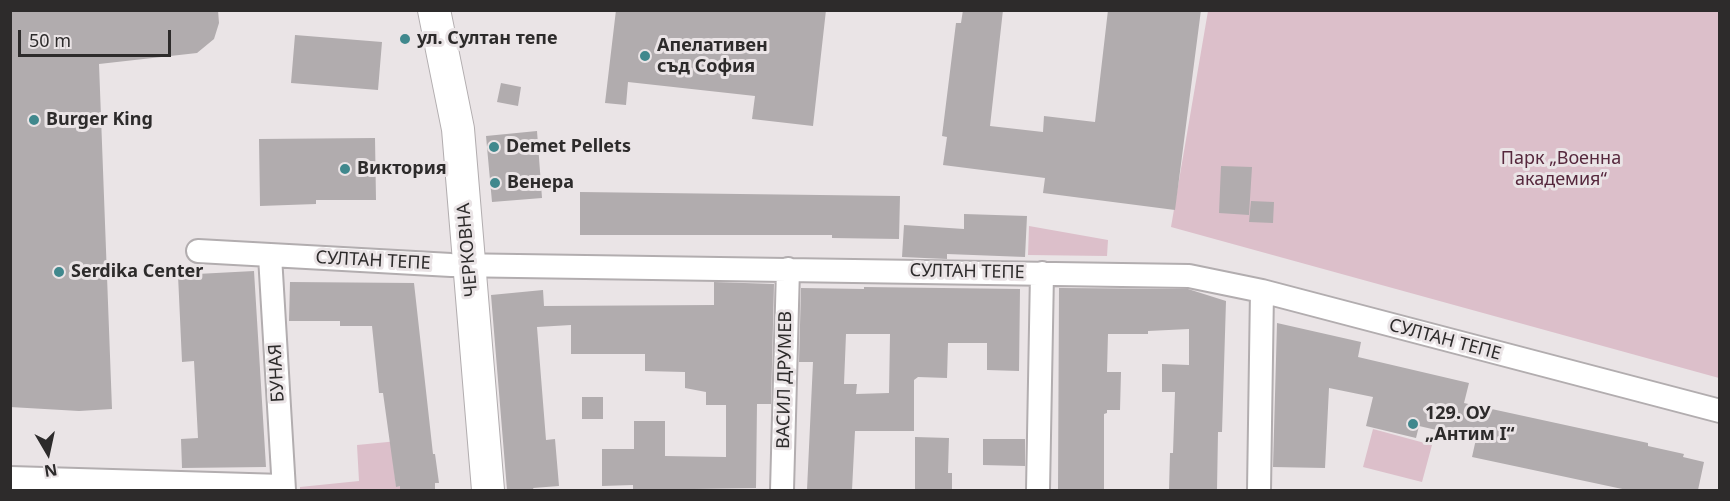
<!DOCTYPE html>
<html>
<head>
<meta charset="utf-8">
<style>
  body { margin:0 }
  #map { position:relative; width:1730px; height:501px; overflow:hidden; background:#eae4e6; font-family:"Noto Sans",sans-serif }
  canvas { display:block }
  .frame { position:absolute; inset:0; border:12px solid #2d2b2b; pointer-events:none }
  .north { position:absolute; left:18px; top:423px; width:60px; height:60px; -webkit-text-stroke:4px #eae4e6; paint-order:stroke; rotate:171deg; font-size:16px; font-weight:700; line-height:24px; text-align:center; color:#2d2b2b }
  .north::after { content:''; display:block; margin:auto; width:21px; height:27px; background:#2d2b2b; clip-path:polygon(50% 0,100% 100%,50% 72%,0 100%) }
  .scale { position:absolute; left:18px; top:30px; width:153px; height:27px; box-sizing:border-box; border:3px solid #2d2b2b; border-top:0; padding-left:8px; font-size:18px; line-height:21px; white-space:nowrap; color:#2d2b2b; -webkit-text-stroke:4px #eae4e6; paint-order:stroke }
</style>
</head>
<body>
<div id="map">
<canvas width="1730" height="501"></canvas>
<div class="frame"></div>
<div class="north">N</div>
<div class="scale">50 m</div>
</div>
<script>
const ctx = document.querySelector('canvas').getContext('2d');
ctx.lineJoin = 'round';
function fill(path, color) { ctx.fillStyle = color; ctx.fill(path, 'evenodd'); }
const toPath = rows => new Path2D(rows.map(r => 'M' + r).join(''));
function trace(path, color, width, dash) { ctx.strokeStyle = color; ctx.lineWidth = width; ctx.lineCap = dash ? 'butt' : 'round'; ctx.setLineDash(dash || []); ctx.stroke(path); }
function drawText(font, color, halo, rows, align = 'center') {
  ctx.font = font + ' "Noto Sans",sans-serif'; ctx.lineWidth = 6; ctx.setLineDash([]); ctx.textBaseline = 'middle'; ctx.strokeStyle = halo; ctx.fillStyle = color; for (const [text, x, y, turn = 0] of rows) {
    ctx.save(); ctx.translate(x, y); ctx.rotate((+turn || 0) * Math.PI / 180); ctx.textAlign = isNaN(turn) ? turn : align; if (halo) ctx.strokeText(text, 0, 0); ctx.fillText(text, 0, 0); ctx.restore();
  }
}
fill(toPath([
  [1208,11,1719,11,1719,378,1171,227],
  [1029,226,1108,240,1107,256,1028,255],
  [1373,429,1432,445,1422,482,1363,467],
  [398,441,393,459,396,486,400,486,400,490,300,490,300,487,359,481,357,445]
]), '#dcbfca');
fill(toPath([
  [10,10,218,10,219,23,214,39,197,53,99,64,112,409,79,411,10,407],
  [616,10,826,10,813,126,752,119,755,96,628,82,626,105,605,103],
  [963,10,1003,10,990,126,1043,132,1044,116,1095,122,1108,10,1201,10,1175,210,1043,193,1045,178,943,165,947,137,942,136,956,23,961,23],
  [295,35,382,42,378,90,291,83],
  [501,83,521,87,518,106,497,102],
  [537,131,542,198,492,202,486,136],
  [375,138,376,200,316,200,316,204,260,206,259,139],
  [1221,166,1252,167,1249,215,1219,213],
  [580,192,900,196,899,239,832,238,832,235,580,235],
  [1251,201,1274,202,1273,223,1249,222],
  [964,214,1027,216,1025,257,947,254,947,259,902,257,904,225,964,229],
  [254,271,266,467,182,468,181,439,198,438,194,361,182,362,178,275],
  [290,282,414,283,433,454,435,454,439,483,435,483,435,490,400,490,400,486,396,487,383,393,379,393,372,326,340,326,340,321,289,321],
  [714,282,774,284,771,404,757,404,756,488,633,490,633,485,602,486,602,449,634,449,634,421,665,421,665,456,726,457,726,405,706,405,706,392,685,388,685,372,645,371,645,354,571,354,571,325,537,327,546,440,555,439,559,486,533,488,534,490,507,490,491,295,543,290,544,306,714,305],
  [864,287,1020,289,1019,371,987,370,987,343,948,343,947,378,918,377,914,380,914,431,855,431,852,490,807,490,813,362,799,362,801,288,864,289],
  [846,334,890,334,889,393,856,394,857,384,844,384],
  [1059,288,1188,289,1226,301,1222,432,1218,432,1217,490,1169,490,1170,453,1173,453,1175,392,1162,392,1162,364,1189,365,1189,329,1148,331,1148,334,1108,334,1107,372,1121,372,1120,410,1107,410,1107,413,1104,414,1104,490,1058,490],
  [1277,323,1361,342,1358,357,1469,383,1464,403,1648,443,1648,446,1684,454,1683,457,1704,462,1698,490,1627,490,1472,457,1476,439,1419,426,1416,438,1366,426,1373,397,1329,388,1325,468,1273,467],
  [582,397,603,397,603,419,582,419],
  [915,437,949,438,948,473,952,473,952,490,915,490],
  [983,439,1025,439,1025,466,983,465]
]), '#b1acae');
const street = toPath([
  [198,251,451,265,1189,276,1262,291,1720,411],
  [270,256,284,490],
  [10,478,283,486],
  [782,490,788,269],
  [1038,490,1042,273],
  [1259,490,1262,291]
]);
const secondary = toPath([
  [434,10,458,129,488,490]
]);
trace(street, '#b2adaf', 26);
trace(secondary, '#b2adaf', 34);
trace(street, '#fff', 22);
trace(secondary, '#fff', 32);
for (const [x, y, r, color] of [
  [405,39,6,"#40888d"],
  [645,56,6,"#40888d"],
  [34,120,6,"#40888d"],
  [494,147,6,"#40888d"],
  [345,169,6,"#40888d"],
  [495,183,6,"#40888d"],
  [59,272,6,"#40888d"],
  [1413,424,6,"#40888d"]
]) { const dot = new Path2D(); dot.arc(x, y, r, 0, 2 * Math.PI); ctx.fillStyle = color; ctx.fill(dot); trace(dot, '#eae4e6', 2); }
drawText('bold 18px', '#2d2b2b', '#eae4e6', [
  ["ул. Султан тепе",417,39],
  ["Апелативен",657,46],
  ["съд София",657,67],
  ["Burger King",46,120],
  ["Demet Pellets",506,147],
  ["Виктория",357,169],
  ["Венера",507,183],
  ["Serdika Center",71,272],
  ["129. ОУ",1425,414],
  ["„Антим I“",1425,435]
], 'left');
drawText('18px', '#56283d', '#eae4e6', [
  ["Парк „Военна",1561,159],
  ["академия“",1561,180]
]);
drawText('18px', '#2d2b2b', '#eae4e6', [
  ["ЧЕРКОВНА",468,250,-95],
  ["СУЛТАН ТЕПЕ",373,261,3],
  ["СУЛТАН ТЕПЕ",967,272,1],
  ["СУЛТАН ТЕПЕ",1445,340,15],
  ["БУНАЯ",277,373,-93],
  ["ВАСИЛ ДРУМЕВ",785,380,-89]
]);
</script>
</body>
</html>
